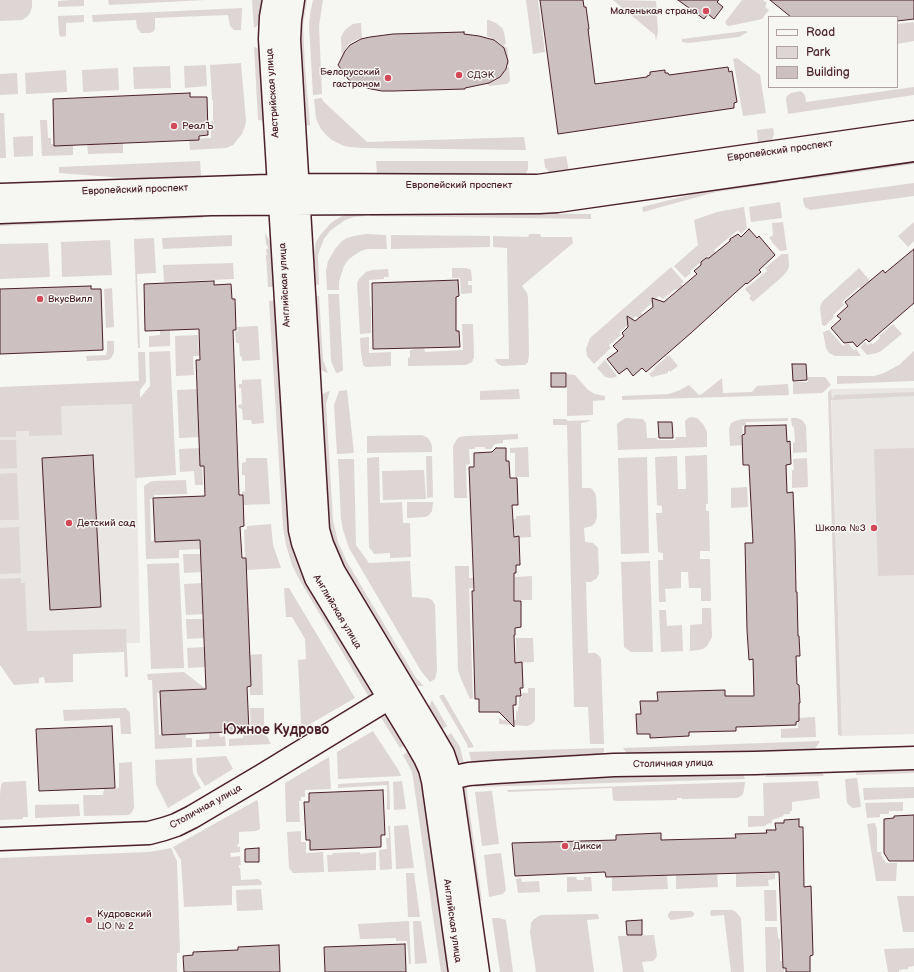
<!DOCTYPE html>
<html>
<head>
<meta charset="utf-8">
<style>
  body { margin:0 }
  #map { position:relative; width:914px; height:972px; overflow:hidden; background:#f6f6f2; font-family:"Balsamiq Sans",sans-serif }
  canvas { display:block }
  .legend { position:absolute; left:768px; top:16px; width:130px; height:72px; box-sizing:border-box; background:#f6f6f2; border:1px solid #b1a0a2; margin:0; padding:5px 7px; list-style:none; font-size:12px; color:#4a1f2b }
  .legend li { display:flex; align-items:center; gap:8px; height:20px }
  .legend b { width:20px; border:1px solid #b1a0a2 }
</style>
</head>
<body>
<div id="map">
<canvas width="914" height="972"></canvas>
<ul class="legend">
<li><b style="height:5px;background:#f6f6f2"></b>Road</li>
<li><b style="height:11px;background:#ddd6d5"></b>Park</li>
<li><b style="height:11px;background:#ccc1c0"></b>Building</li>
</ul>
</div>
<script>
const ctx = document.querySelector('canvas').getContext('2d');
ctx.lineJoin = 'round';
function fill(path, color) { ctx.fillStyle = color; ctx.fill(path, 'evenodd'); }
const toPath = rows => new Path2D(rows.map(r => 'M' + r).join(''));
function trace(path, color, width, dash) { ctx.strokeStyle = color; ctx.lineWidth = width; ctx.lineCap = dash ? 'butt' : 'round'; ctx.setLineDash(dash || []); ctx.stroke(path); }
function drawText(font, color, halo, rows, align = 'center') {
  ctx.font = font + ' "Balsamiq Sans",sans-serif'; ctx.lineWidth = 3; ctx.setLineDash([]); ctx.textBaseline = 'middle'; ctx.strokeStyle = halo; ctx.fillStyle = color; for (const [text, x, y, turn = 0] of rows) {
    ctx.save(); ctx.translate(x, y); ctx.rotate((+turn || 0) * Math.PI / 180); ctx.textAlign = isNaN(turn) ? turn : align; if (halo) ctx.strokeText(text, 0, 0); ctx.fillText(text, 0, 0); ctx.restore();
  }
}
fill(toPath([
  [914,388,914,734,842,736,831,389],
  [135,398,140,643,0,644,0,403]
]), '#e9e6e3');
fill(toPath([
  [0,0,32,0,32,7,30,13,27,17,22,20,0,21],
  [70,0,84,0,84,6,58,7,58,1],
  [108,0,205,0,109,5],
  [252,0,264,0,261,23,254,28],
  [302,0,307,0,303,25,305,67,310,125,304,126,298,25],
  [313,0,323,0,319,26,322,94,313,95,309,26,310,14],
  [526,0,538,0,545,52,533,54],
  [613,0,656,1,658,32,656,41,655,35],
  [742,0,763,0,767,3,765,7,769,10,762,19,729,26,727,25,725,22],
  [242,8,241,30,234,30,230,26,228,15,155,18,155,28,154,31,150,33,141,33,137,28,136,20,93,22,92,15],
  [84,15,84,22,66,23,66,36,61,37,60,36,59,34,58,16],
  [487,20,489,20,496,23,502,28,504,32,506,44,504,44,505,47,507,47,509,64,506,65,504,48,499,42,487,36],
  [914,22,914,41,897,44,897,24],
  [359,23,361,23,362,38,355,40,349,44,346,48,342,55,344,56,345,79,343,79,341,40,341,37,345,30,350,26,353,24],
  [745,31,748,32,739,37,689,43,682,42,682,39],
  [254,47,262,49,266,121,258,120],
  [737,58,760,75,766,113,743,116,733,59],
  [241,63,246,121,245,126,242,134,233,145,226,148,190,150,189,139,211,138,211,121,213,121,213,100,212,100,210,65],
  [206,65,207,86,185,88,184,66],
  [170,66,171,88,134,89,133,67],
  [509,67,510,81,507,84,489,86,488,83,496,80,500,77,505,71,507,68],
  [118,68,119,90,83,92,82,70],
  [66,70,67,92,26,94,25,73],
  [17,73,18,94,0,95,0,74],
  [914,87,914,95,788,114,786,99,787,96,791,93,801,91,805,95,806,102],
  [322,98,323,101,367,142,524,137,526,150,362,148,350,147,344,146,332,140,327,136,321,129,318,123,316,118,314,99],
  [0,113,4,113,6,158,0,158],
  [40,120,47,120,48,138,51,138,51,144,73,144,73,155,42,156],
  [773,128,774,134,771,142,758,144,757,130],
  [33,136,33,156,14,157,13,137],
  [123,142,123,153,88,154,87,143],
  [566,156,569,171,551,174,545,167,544,159],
  [914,159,914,164,802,180,804,175],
  [200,161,201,176,137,179,59,173,59,167],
  [376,161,528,161,528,169,525,176,444,175,377,174],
  [776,179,779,183,716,192,643,212,642,207,709,190],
  [914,183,914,196,810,210,805,207,803,201,803,198],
  [780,202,782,218,751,222,749,207],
  [744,207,747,228,741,234,738,230,714,250,716,254,711,258,708,256,690,271,691,273,685,278,674,266,698,245,694,220,717,212],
  [364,211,364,216,354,217,345,220,330,231,324,239,320,249,318,256,319,285,314,285,313,256,316,242,321,234,331,223,340,217,350,213],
  [371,211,591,214,591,219,371,216],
  [203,213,203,218,134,221,138,215],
  [109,217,112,221,0,226,0,221],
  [783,222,787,250,780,251,772,242,772,241,769,238,773,235,772,223],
  [914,222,914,241,908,247,898,236],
  [265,233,272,245,276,287,268,287,266,255,267,255,266,249,268,249,267,245,266,245],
  [366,234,386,235,387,249,367,249,361,251,353,256,348,260,344,266,341,275,339,282,339,290,327,290,326,271,328,261,335,249,342,241,347,238,354,236],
  [529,234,540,234,541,237,572,237,573,243,522,286,527,293,528,298,529,355,528,362,525,365,522,365,502,366,498,364,495,360,496,359,509,359,507,248,493,247,493,236,528,237],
  [232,235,232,246,163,249,162,238],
  [391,235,490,236,490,247,391,249],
  [154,238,156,273,137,274,140,348,138,348,134,239],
  [110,240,112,275,62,277,61,242],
  [48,243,50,277,0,279,0,244],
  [782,254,788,254,789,264,789,267,787,271,782,277,753,302,749,298,751,296,745,289,767,271,765,268],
  [233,263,234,279,164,282,163,265],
  [671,267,684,282,681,284,683,286,678,290,678,289,676,290,675,289,663,299,659,296,641,313,642,315,638,318,636,316,633,318,634,319,619,333,621,335,609,345,611,348,594,364,587,356,586,349,590,338],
  [452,268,466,268,471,270,472,281,468,281,468,285,472,285,472,293,461,294,460,278,452,278],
  [859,268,871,282,862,290,859,287,842,302,844,305,833,315,834,317,825,326,822,325,820,307,822,302,825,299],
  [388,269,389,277,384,277,384,279,369,280,370,307,371,307,371,333,360,334,357,283,359,279,366,272,372,270],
  [112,288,114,327,106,328,104,289],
  [328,294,339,294,343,370,340,372,336,373,331,361],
  [314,296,319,296,323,360,328,373,320,370,319,368],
  [277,300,287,468,373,689,373,693,370,699,299,579,292,565,286,545,283,527,269,301],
  [462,324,473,324,474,357,472,362,466,365,408,366,408,358,410,357,410,350,412,350,413,349,424,348,425,352,463,350],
  [893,324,902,334,881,351,877,353,867,355,860,347,865,342,868,345,871,343,873,344,880,338,879,336],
  [258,326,260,360,242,361,242,357,240,356,239,343,236,343,235,331,238,331,237,327],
  [829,330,843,346,846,344,849,344,854,351,856,349,861,356,835,356,829,353,826,348,823,332],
  [160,331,170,331,170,346,149,347,149,336,160,335],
  [198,335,199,356,193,356,194,375,176,376,175,336],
  [369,337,369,353,391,352,391,366,366,367,363,365,361,353,360,338],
  [107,341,114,341,114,353,111,358,108,360,87,361,86,356,106,355,107,351],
  [170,351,176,475,135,478,132,404,61,406,62,435,29,436,29,431,16,431,16,437,0,437,0,387,139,381,138,352,145,352,146,382,140,390,140,398,150,386,149,352],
  [914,351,914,381,837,384,837,376,874,376,884,373,899,365],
  [669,355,678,366,670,372,670,371,668,371,668,373,652,377,649,374,655,369,654,368],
  [605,360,617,376,616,377,611,378,605,377,597,368],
  [567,374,575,375,588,390,595,394,605,396,605,400,593,401,593,415,567,416],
  [808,377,825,377,831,385,822,393,793,394,793,382,808,382],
  [722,378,723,393,752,392,757,386,788,384,789,395,622,400,622,396,669,394,680,390,689,385,699,395,702,394],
  [261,379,264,423,252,424,251,420,243,420,242,409,239,408,238,405,242,404,241,388,239,388,239,384,242,384,242,380],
  [198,389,200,437,179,438,177,390],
  [519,389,520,399,480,400,480,391],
  [831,389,832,399,835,395,914,392,914,396,831,400,842,736,838,735,828,393],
  [347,390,354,453,337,454,334,405,339,391],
  [330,391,326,404,333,520,338,542,347,562,416,678,424,686,415,686,339,559,331,540,328,519,320,396,326,392],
  [691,417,697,418,703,424,707,432,707,447,618,450,617,424,622,420,626,418,643,419,646,423,647,438,657,438,657,440,675,440,676,437,686,437,685,421,688,418],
  [788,418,788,421,746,422,746,426,742,426,743,434,741,434,742,445,730,446,729,429,731,423,735,421,743,419],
  [791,418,797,418,802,420,805,424,806,426,807,452,793,453,793,443,795,442,794,427,792,426],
  [553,419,566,419,568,421,591,420,587,422,581,423,582,488,590,488,592,489,595,493,596,496,597,517,595,523,592,526,584,528,585,542,593,543,598,548,599,574,596,579,591,582,586,582,588,653,595,653,597,654,600,657,601,659,604,744,590,744,588,707,574,707,567,425,553,425],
  [518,434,518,439,503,440,503,443,495,444,491,449,485,449,485,447,475,447,475,449,469,449,470,464,466,465,467,498,454,498,453,446,457,439,459,437,466,436],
  [422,435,428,438,430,441,432,446,432,452,367,453,367,436],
  [0,440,16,440,17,468,0,469],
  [528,447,529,477,515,477,515,453,510,453,510,448],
  [201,448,203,485,195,485,194,471,180,472,179,449],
  [914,448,914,575,878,576,874,449],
  [707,455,708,504,706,504,706,511,709,511,710,551,700,551,700,559,710,559,711,601,701,601,701,588,689,588,688,572,681,572,681,588,665,589,666,602,659,602,658,560,663,560,663,553,658,552,656,513,662,513,662,506,657,505,655,457,677,456,678,489,686,489,685,456],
  [426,456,432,456,433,497,427,498],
  [379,457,380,503,402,502,403,523,410,523,411,557,390,558,390,553,374,554,369,547,367,458],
  [647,457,649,553,621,554,618,458],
  [246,458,267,458,270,504,242,505,242,492,245,491,245,475,242,475,242,463,246,462],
  [807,458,808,487,792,488,792,470,794,470,793,459],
  [338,459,354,459,356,545,369,563,410,561,412,597,428,598,432,600,435,605,437,670,435,679,430,682,421,671,349,548,343,530,341,519],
  [424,470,426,499,383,500,382,471],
  [17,473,19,520,0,520,0,474],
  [186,480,187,494,154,495,154,499,150,499,151,541,203,539,201,549,179,550,179,558,146,559,144,488,144,486,150,482,154,481],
  [747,487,748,507,731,508,731,488],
  [407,502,433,502,432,511,428,516,425,517,407,518],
  [530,515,531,537,515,538,515,530,513,530,512,519,516,519,516,516],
  [271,524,273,545,281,568,247,570,246,557,245,557,244,530,247,529,247,526],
  [19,527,21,573,0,574,0,528],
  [183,554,200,554,201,572,184,573],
  [650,561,653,652,631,652,624,647,621,562],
  [179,563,184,668,151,669,147,564],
  [455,566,469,566,469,578,473,578,473,588,469,588,473,698,470,699,461,679,458,670],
  [532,576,532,600,515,600,515,577],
  [21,578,21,583,25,583,27,631,126,629,128,677,125,677,124,652,73,654,73,682,45,683,44,677,39,678,39,683,14,685,0,665,0,579],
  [202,583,202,604,206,604,204,614,186,615,184,584],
  [284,588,289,588,355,698,293,734,290,731,287,725,301,724,298,660,306,659,305,639,292,617,286,617],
  [702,608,711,608,712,637,707,646,703,649,698,650,690,651,690,625,702,624],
  [659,610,666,610,667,626,682,625,683,651,661,652],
  [186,619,204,619,204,638,187,639],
  [516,638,533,638,534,662,516,663],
  [205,647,206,667,188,668,187,648],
  [262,654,263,695,250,695,249,655],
  [184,672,207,690,157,693,159,735,186,734,186,738,192,738,192,747,155,749,152,680,148,680,147,674],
  [528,688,535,688,535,720,533,723,528,726,499,724,499,718,503,720,516,720,516,711,518,711,518,707,519,707,519,697,522,697,522,693,528,693],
  [441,695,444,695,474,747,468,748,467,744,439,696],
  [432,700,447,726,441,730,434,719,435,718,434,716,433,717,428,708],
  [124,708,126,708,130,713,131,734,121,734,120,718,64,721,63,710],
  [250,708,264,708,264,731,271,744,229,746,229,739,243,738,243,732,251,731],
  [384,715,389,716,407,744,400,748,380,716],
  [815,717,816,737,781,738,781,729,798,728,798,718],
  [373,731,399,771,401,776,338,779,337,752],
  [209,733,219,733,220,737,225,736,226,746,196,747,196,740,209,739],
  [451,733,460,747,464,764,458,762,456,760,445,737],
  [820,741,817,746,814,750,811,752,798,752,798,749,787,750,787,752,700,755,700,752,697,752,697,755,627,754,623,748],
  [604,748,604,751,602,755,598,757,472,765,469,752],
  [410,751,420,772,449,972,441,972,413,778,412,772,403,755],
  [226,756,233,769,205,786,197,773,196,758],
  [329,757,331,789,305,790,305,797,301,797,301,801,299,801,300,822,286,822,285,783],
  [192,758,193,773,201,788,168,808,156,784,155,760],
  [132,762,134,808,132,812,129,815,84,816,83,795,103,795,104,789,119,788,119,763],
  [914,766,914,773,856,775,856,768],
  [821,771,824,776,765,777,769,773],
  [739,772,743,774,745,779,475,787,474,783,506,779],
  [857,778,861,807,853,808,851,807,847,803,845,779],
  [26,781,28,817,23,817,23,819,0,820,0,795,1,785,2,783,4,782],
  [389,781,390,809,387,810,387,785,338,788,338,784],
  [402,781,406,809,394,810,393,782],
  [818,781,820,798,792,802,792,811,790,811,790,814,784,814,783,816,772,820,772,823,766,824,766,826,748,827,748,816,764,816,763,783],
  [745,782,744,790,743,794,741,796,737,798,682,799,682,798,677,798,677,800,617,801,613,800,612,788,508,792,507,790],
  [466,785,482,901,476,899,460,790],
  [914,787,914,798,864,800,863,788],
  [492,791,499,844,482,846,475,792],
  [257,800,258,802,260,829,256,831,239,832,239,844,237,844,238,847,240,847,240,852,230,853,231,857,240,856,241,865,239,865,239,868,240,868,241,880,258,879,262,882,261,885,232,886,232,905,184,907,181,860,173,847],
  [903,802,903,811,889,811,889,814,880,814,880,817,867,818,865,803],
  [79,804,80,816,35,818,35,805],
  [875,823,876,827,877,828,877,852,881,852,881,855,886,863,897,863,896,881,876,881,867,824],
  [408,825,414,868,396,869,394,826],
  [388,826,390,826,392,869,380,870,379,850,387,849,386,838,389,838],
  [301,831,301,842,306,842,306,853,323,852,324,872,297,873,293,873,289,868,287,832],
  [171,848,177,861,180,953,177,953,177,972,0,972,0,858,148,852,161,850],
  [360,852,360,854,376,852,376,870,328,872,327,855,332,855,333,853],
  [501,853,506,890,503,894,489,897,484,855],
  [406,873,414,873,420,917,408,917],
  [775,873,775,879,768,880,769,886,736,887,736,874],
  [717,874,718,887,676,889,676,875],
  [667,876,668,889,612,891,612,877],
  [567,877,576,877,577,880,584,880,584,877,591,877,592,891,567,892],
  [521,878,522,882,539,881,540,892,518,893,516,879],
  [261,889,263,910,237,911,236,890],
  [764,890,776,890,777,921,765,921],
  [897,896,914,896,914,932,903,932],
  [711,910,732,910,736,912,741,918,744,972,731,972,724,915,711,916,710,913],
  [671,911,691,911,694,913,694,915,692,917,671,920,668,917,668,914],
  [597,914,598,915,599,919,587,920,594,972,536,972,530,932,531,923,534,919,541,915],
  [492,918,499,918,506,920,513,972,500,972],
  [409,921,411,964,409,964,407,941,396,941,396,938,360,939,358,924],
  [413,921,421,921,427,963,415,964],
  [765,927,777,927,778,938,780,939,780,961,782,961,783,969,784,969,784,972,766,972],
  [654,935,657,955,656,958,653,961,642,962,644,972,623,972,618,936],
  [914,948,914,966,908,967,908,969,899,970,899,972,888,972,884,949]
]), '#ddd6d5');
const building = toPath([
  [540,0,583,0,584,7,586,7,589,29,588,29,595,84,647,77,647,76,650,75,650,72,665,70,665,73,668,73,669,75,728,67,729,72,732,71,737,102,734,103,734,108,558,134,540,0],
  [678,0,719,0,717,2,723,7,714,19,708,14,704,19,678,0],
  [770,0,914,0,914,19,897,21,897,17,791,17,770,0],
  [464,32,464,34,479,36,494,40,498,43,504,48,508,61,506,69,500,77,489,83,465,88,465,89,393,91,382,91,371,89,356,85,348,79,338,65,345,51,350,45,361,39,370,37,393,34,464,32],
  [190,93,190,97,207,97,208,135,199,136,199,140,54,146,53,99,190,93],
  [749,229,757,238,759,236,775,255,759,270,761,272,747,284,746,283,691,333,646,372,642,368,633,376,627,368,619,374,607,359,618,351,613,346,624,336,622,333,628,327,627,316,635,321,653,307,652,298,664,302,697,274,694,271,701,265,701,262,706,258,709,258,730,241,730,239,738,234,741,237,749,229],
  [914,249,914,303,869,342,866,339,857,347,853,342,844,343,831,328,841,319,837,316,848,306,845,302,883,270,885,273,914,249],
  [458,280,459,296,456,297,456,331,459,331,460,347,373,349,372,283,458,280],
  [214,281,214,285,231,284,232,299,235,299,236,330,233,330,239,495,243,495,244,526,240,527,242,558,246,558,249,635,251,686,247,687,249,731,162,735,160,691,206,689,200,540,155,542,153,498,205,496,204,466,200,466,196,360,200,360,199,329,145,331,144,284,214,281],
  [91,286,91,289,101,289,103,350,0,354,0,289,91,286],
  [792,364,806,364,807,380,793,381,792,364],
  [551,373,566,373,566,387,551,387,551,373],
  [658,422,672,422,673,438,659,438,658,422],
  [786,425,787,442,790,441,791,464,786,465,787,493,793,492,795,541,796,592,797,592,798,636,799,636,800,656,796,656,797,684,799,685,800,703,799,703,799,721,796,722,796,725,736,727,736,731,689,732,689,736,650,738,650,734,637,734,636,714,641,714,640,701,658,701,657,692,725,690,725,696,754,696,753,659,749,660,747,630,745,543,753,543,749,465,743,465,742,435,745,434,745,426,786,425],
  [496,448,506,448,506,461,509,461,510,478,517,478,518,505,512,505,514,537,519,536,520,565,516,565,516,573,514,573,514,601,521,601,521,627,515,628,515,635,514,635,515,663,522,662,523,688,520,688,521,696,516,696,516,705,513,705,514,727,499,712,479,712,479,699,475,699,472,591,474,591,469,467,474,467,474,453,492,452,496,448],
  [93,455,101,607,50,610,42,458,93,455],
  [112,726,115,788,39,791,36,729,112,726],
  [383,790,385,835,381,835,381,847,310,850,310,840,306,840,304,802,309,802,309,793,383,790],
  [914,815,914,861,889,861,884,853,884,819,894,818,894,816,914,815],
  [799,819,799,827,803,827,804,887,811,886,813,955,810,956,810,972,786,972,786,968,783,968,779,872,606,877,605,872,515,876,512,843,616,840,616,835,661,833,661,840,736,838,735,834,767,833,766,830,776,830,775,823,784,823,784,820,799,819],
  [259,848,259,862,245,862,245,849,259,848],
  [642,920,642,935,627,935,626,921,642,920],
  [405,944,406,972,325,972,324,947,405,944],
  [279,945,280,972,184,972,183,956,193,955,193,952,238,950,238,947,279,945]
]);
fill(building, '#ccc1c0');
trace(building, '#4a1f2b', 1);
const minor = toPath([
  [274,0,271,17,270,39,300,530,303,543,316,578,417,744,425,758,430,769,433,781,460,972],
  [293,0,290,20,289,40,318,530,322,544,334,572,433,737,443,754,447,766,450,778,478,972],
  [0,195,298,185,538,186,914,132],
  [0,212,211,204,539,202,557,201,914,150],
  [436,781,469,774,495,772,614,765,755,763,914,758],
  [0,839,149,833,164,829,176,825,192,817,263,775,389,698]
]);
trace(minor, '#4a1f2b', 25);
trace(minor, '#f6f6f2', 22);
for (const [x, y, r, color] of [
  [706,11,4,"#d1495b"],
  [459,75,4,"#d1495b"],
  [388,78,4,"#d1495b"],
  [174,126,4,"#d1495b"],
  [40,299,4,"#d1495b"],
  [69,523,4,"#d1495b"],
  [874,528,4,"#d1495b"],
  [565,846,4,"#d1495b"],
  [89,920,4,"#d1495b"]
]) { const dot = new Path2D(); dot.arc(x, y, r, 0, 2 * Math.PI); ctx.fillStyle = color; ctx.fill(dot); trace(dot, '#f6f6f2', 1.5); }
drawText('10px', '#4a1f2b', '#f6f6f2', [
  ["Маленькая страна",698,11,"right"],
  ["Белорусский",380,72,"right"],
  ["гастроном",380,84,"right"],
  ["СДЭК",467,75],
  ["РеалЪ",182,126],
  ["ВкусВилл",48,299],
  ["Детский сад",77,523],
  ["Школа №3",866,528,"right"],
  ["Дикси",573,846],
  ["Кудровский",97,914],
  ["ЦО № 2",97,926]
], 'left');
drawText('10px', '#4a1f2b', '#f6f6f2', [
  ["Австрийская улица",273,93,-94],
  ["Европейский проспект",780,151,-8],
  ["Европейский проспект",459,185],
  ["Европейский проспект",135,190,-2],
  ["Английская улица",285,285,-93],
  ["Английская улица",337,612,59],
  ["Столичная улица",673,764,-1],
  ["Столичная улица",206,807,-29],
  ["Английская улица",452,921,82]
]);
drawText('bold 14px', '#4a1f2b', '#f6f6f2', [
  ["Южное Кудрово",276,730]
]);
</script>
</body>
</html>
